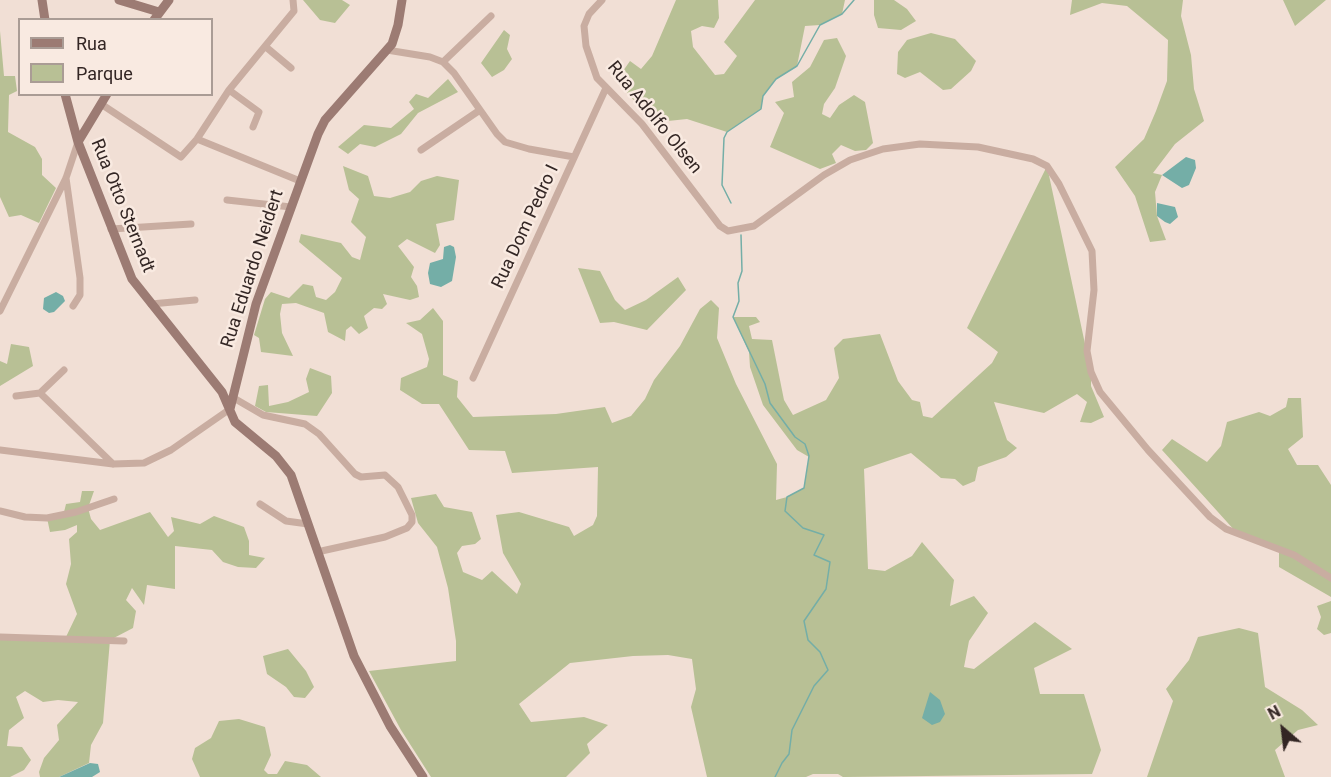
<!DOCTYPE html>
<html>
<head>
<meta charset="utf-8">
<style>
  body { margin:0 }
  #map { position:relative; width:1331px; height:777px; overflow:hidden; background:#f1dfd5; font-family:Roboto,sans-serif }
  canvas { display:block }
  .legend { position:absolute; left:18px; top:18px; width:195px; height:78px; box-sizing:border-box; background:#f9eae1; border:2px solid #aa9c95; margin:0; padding:8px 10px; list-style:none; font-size:18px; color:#332624 }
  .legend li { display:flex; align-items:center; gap:12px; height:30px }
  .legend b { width:30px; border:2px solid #aa9c95 }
  .north { position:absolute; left:1253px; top:699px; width:60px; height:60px; -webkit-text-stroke:4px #f9eae1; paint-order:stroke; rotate:332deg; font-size:16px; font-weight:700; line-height:24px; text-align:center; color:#332624 }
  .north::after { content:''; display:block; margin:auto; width:21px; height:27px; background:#332624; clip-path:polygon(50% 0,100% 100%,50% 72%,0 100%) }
</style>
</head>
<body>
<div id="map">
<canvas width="1331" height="777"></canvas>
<ul class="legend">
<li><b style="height:8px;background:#9c7b73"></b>Rua</li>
<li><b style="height:16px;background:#b8c095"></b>Parque</li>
</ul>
<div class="north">N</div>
</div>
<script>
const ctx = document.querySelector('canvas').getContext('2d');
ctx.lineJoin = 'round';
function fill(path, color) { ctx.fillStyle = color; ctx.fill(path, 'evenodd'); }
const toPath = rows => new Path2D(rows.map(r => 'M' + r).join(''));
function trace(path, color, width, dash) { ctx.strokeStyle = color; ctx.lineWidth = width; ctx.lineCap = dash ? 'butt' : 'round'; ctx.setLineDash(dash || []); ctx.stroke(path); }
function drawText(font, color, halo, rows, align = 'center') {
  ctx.font = font + ' Roboto,sans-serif'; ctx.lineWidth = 5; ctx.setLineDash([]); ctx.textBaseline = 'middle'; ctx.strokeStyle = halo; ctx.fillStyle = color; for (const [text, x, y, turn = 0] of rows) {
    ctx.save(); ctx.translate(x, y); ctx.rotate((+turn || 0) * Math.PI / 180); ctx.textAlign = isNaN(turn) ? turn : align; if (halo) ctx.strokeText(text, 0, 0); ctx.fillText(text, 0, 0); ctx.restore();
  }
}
fill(toPath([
  [303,0,342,0,350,5,335,23,320,20],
  [676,0,718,0,719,18,714,28,702,26,691,31,693,47,715,75,724,74,737,56,724,42,755,0,845,0,842,14,820,25,805,26,797,66,776,79,763,96,761,109,727,132,687,119,668,121,660,130,624,89,628,78,623,71,630,61,641,69,652,56],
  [874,0,894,0,907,9,916,21,901,30,878,28,874,15],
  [1072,0,1183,0,1181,16,1191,55,1194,89,1204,121,1175,144,1153,173,1162,175,1155,192,1157,216,1166,240,1150,242,1135,196,1115,167,1144,139,1156,111,1167,81,1168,40,1127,6,1102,3,1070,15],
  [1283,0,1326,0,1295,26],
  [504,30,510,35,507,49,512,59,504,70,492,77,481,63],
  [0,31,4,76,15,76,17,91,9,95,8,132,35,147,42,159,42,175,56,188,39,223,21,215,9,217,0,197],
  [931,33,955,39,976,61,971,71,951,89,943,90,920,72,905,78,897,74,898,52,907,40],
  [837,38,846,56,835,88,824,104,822,114,830,118,839,105,854,95,865,102,873,143,866,150,855,151,841,145,832,154,836,163,820,169,770,147,784,113,775,102,794,97,792,82,810,67,824,40],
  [448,79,458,92,418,113,401,134,375,147,360,144,348,154,338,147,364,125,391,128,414,109,409,102,416,94,428,98],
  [343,166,368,176,374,196,390,198,410,192,421,181,437,176,459,180,454,220,436,224,440,245,435,253,407,239,398,246,414,267,411,277,417,286,419,297,410,300,383,294,387,304,382,309,374,308,364,316,368,328,359,334,351,326,346,330,345,341,328,332,324,313,296,303,282,304,280,314,282,333,293,356,261,352,259,338,254,335,265,299,271,292,289,298,303,284,313,286,316,297,326,300,335,292,342,278,299,242,301,234,341,243,352,257,360,260,366,237,351,222,359,199,349,190],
  [1047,166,1091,372,1091,386,1104,417,1091,423,1080,422,1087,402,1077,394,1044,413,994,402,1007,440,1017,448,1006,457,978,467,975,481,963,486,955,479,941,478,911,453,864,469,868,569,885,571,912,556,922,542,954,580,950,606,974,596,988,613,969,641,964,667,974,669,1035,622,1072,649,1034,668,1040,694,1084,694,1101,750,1092,774,843,777,838,774,813,774,806,777,707,777,691,707,696,689,692,659,668,655,633,656,570,663,519,704,531,722,584,717,608,725,587,744,590,753,566,777,431,777,401,730,369,671,456,661,456,641,448,588,437,547,418,523,411,498,436,494,444,507,472,512,481,539,475,544,462,546,457,553,463,572,482,580,492,571,517,594,521,584,503,553,496,515,519,512,569,527,574,536,593,525,597,516,598,467,512,473,505,451,469,450,439,404,422,404,400,390,401,378,427,367,429,359,422,334,406,323,420,320,433,308,443,321,443,375,458,381,457,397,473,417,556,414,605,407,612,423,631,416,645,399,654,380,680,346,700,309,711,300,719,308,717,338,736,384,777,464,776,500,787,497,804,488,809,457,797,450,763,405,750,367,749,352,733,317,756,317,760,322,749,326,752,339,772,340,784,400,793,415,826,400,839,378,834,348,843,339,880,334,898,381,912,400,920,402,923,416,932,418,992,363,998,352,967,328],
  [578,268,600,271,615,300,625,310,646,300,678,277,686,290,647,330,614,322,600,323],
  [11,344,29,347,33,366,0,386,0,361,7,364],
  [310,368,331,376,332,393,317,416,266,412,255,406,259,386,268,385,269,406,288,402,309,392,306,379],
  [1288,398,1301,398,1303,437,1288,449,1297,465,1318,465,1331,485,1331,597,1279,567,1279,549,1236,532,1162,450,1172,439,1207,462,1221,446,1227,422,1259,412,1270,416,1286,407],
  [82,491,94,491,88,508,91,519,100,530,150,512,168,537,174,531,171,517,200,524,214,516,244,527,249,541,249,555,265,558,256,568,238,567,223,562,212,550,175,546,175,589,147,585,144,605,132,588,126,600,136,611,133,628,110,640,103,723,91,745,89,763,59,777,40,777,39,772,44,758,59,740,57,725,78,702,58,700,43,702,25,691,16,697,24,718,9,730,7,746,22,747,31,760,24,770,10,777,0,777,0,637,65,639,77,614,66,584,71,564,69,539,77,532,77,525,65,530,50,532,47,518,63,516,66,504,80,502],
  [1331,601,1331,633,1324,635,1317,629,1321,617,1317,606],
  [1239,628,1258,633,1265,687,1302,710,1318,725,1298,730,1275,750,1285,777,1147,777,1173,701,1166,689,1189,660,1198,637],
  [288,649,306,671,314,687,305,698,294,697,286,687,267,674,263,656],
  [239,719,265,727,271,755,264,770,268,774,277,774,285,761,307,765,321,777,200,777,192,759,195,748,211,738,219,721]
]), '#b8c095');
fill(toPath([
  [1186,157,1195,160,1196,168,1189,185,1182,188,1162,175],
  [1157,203,1175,207,1178,217,1170,224,1165,222,1157,216],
  [450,245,454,247,456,257,452,281,441,287,430,284,428,273,430,263,443,259,444,247],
  [56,292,63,296,65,301,54,312,49,313,43,309,44,298],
  [930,692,940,700,945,714,940,722,932,725,922,718],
  [90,763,98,764,100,772,92,777,59,777]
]), '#74aea7');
trace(toPath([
  [731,203,722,185,724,138,727,132,761,109,763,96,776,79,797,66,820,25,842,14,854,0],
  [741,235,742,271,738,283,739,301,733,317,765,384,770,403,795,437,805,444,809,456,804,488,787,497,785,511,803,528,824,535,814,555,830,562,826,589,804,621,808,640,820,652,828,670,814,686,792,730,789,754,782,763,775,777]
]), '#74aea7', 1.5);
trace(toPath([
  [602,0,589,14,584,26,586,46,597,78,642,124,720,226,728,231,754,226,824,175,850,160,883,149,920,144,978,147,1033,159,1047,166,1059,184,1092,251,1094,290,1087,351,1091,372,1100,392,1148,450,1210,517,1226,529,1294,555,1331,578],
  [266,47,291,68],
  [387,50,430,57,443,62,454,73,497,134,505,142,529,149,574,157],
  [443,62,491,16],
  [229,90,259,112,253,127],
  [101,104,181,157,197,139,229,90,294,11,293,0],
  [197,139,300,181],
  [421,150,480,110],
  [66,178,80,278,80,295,73,306],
  [227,200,291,207],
  [111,229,191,224],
  [151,304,195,300],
  [0,311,66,178,78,142],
  [473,378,606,88],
  [40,393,113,464],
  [16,396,40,393,64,370],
  [232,397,263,415,305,424,319,434,355,474,361,477,385,475,398,487,412,515,412,522,407,528,385,537,317,552],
  [0,450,113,464,144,463,171,450,230,409],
  [260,504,286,521,308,524],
  [0,511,25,517,47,518,76,512,114,499],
  [0,637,124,641]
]), '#c9ada1', 7);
trace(toPath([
  [42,0,45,20],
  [119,0,159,12],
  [154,20,169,0],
  [65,94,78,142,132,279,222,392,235,422,276,456,291,475,354,656,390,726,423,777],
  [78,142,107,94],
  [230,409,256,304,318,134,325,120,392,44,398,25,402,0]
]), '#9c7b73', 9);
drawText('18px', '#332624', '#f9eae1', [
  ["Rua Adolfo Olsen",654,118,51],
  ["Rua Otto Sternadt",122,206,68],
  ["Rua Dom Pedro I",526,227,-65],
  ["Rua Eduardo Neidert",253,269,-72]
]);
</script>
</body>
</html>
